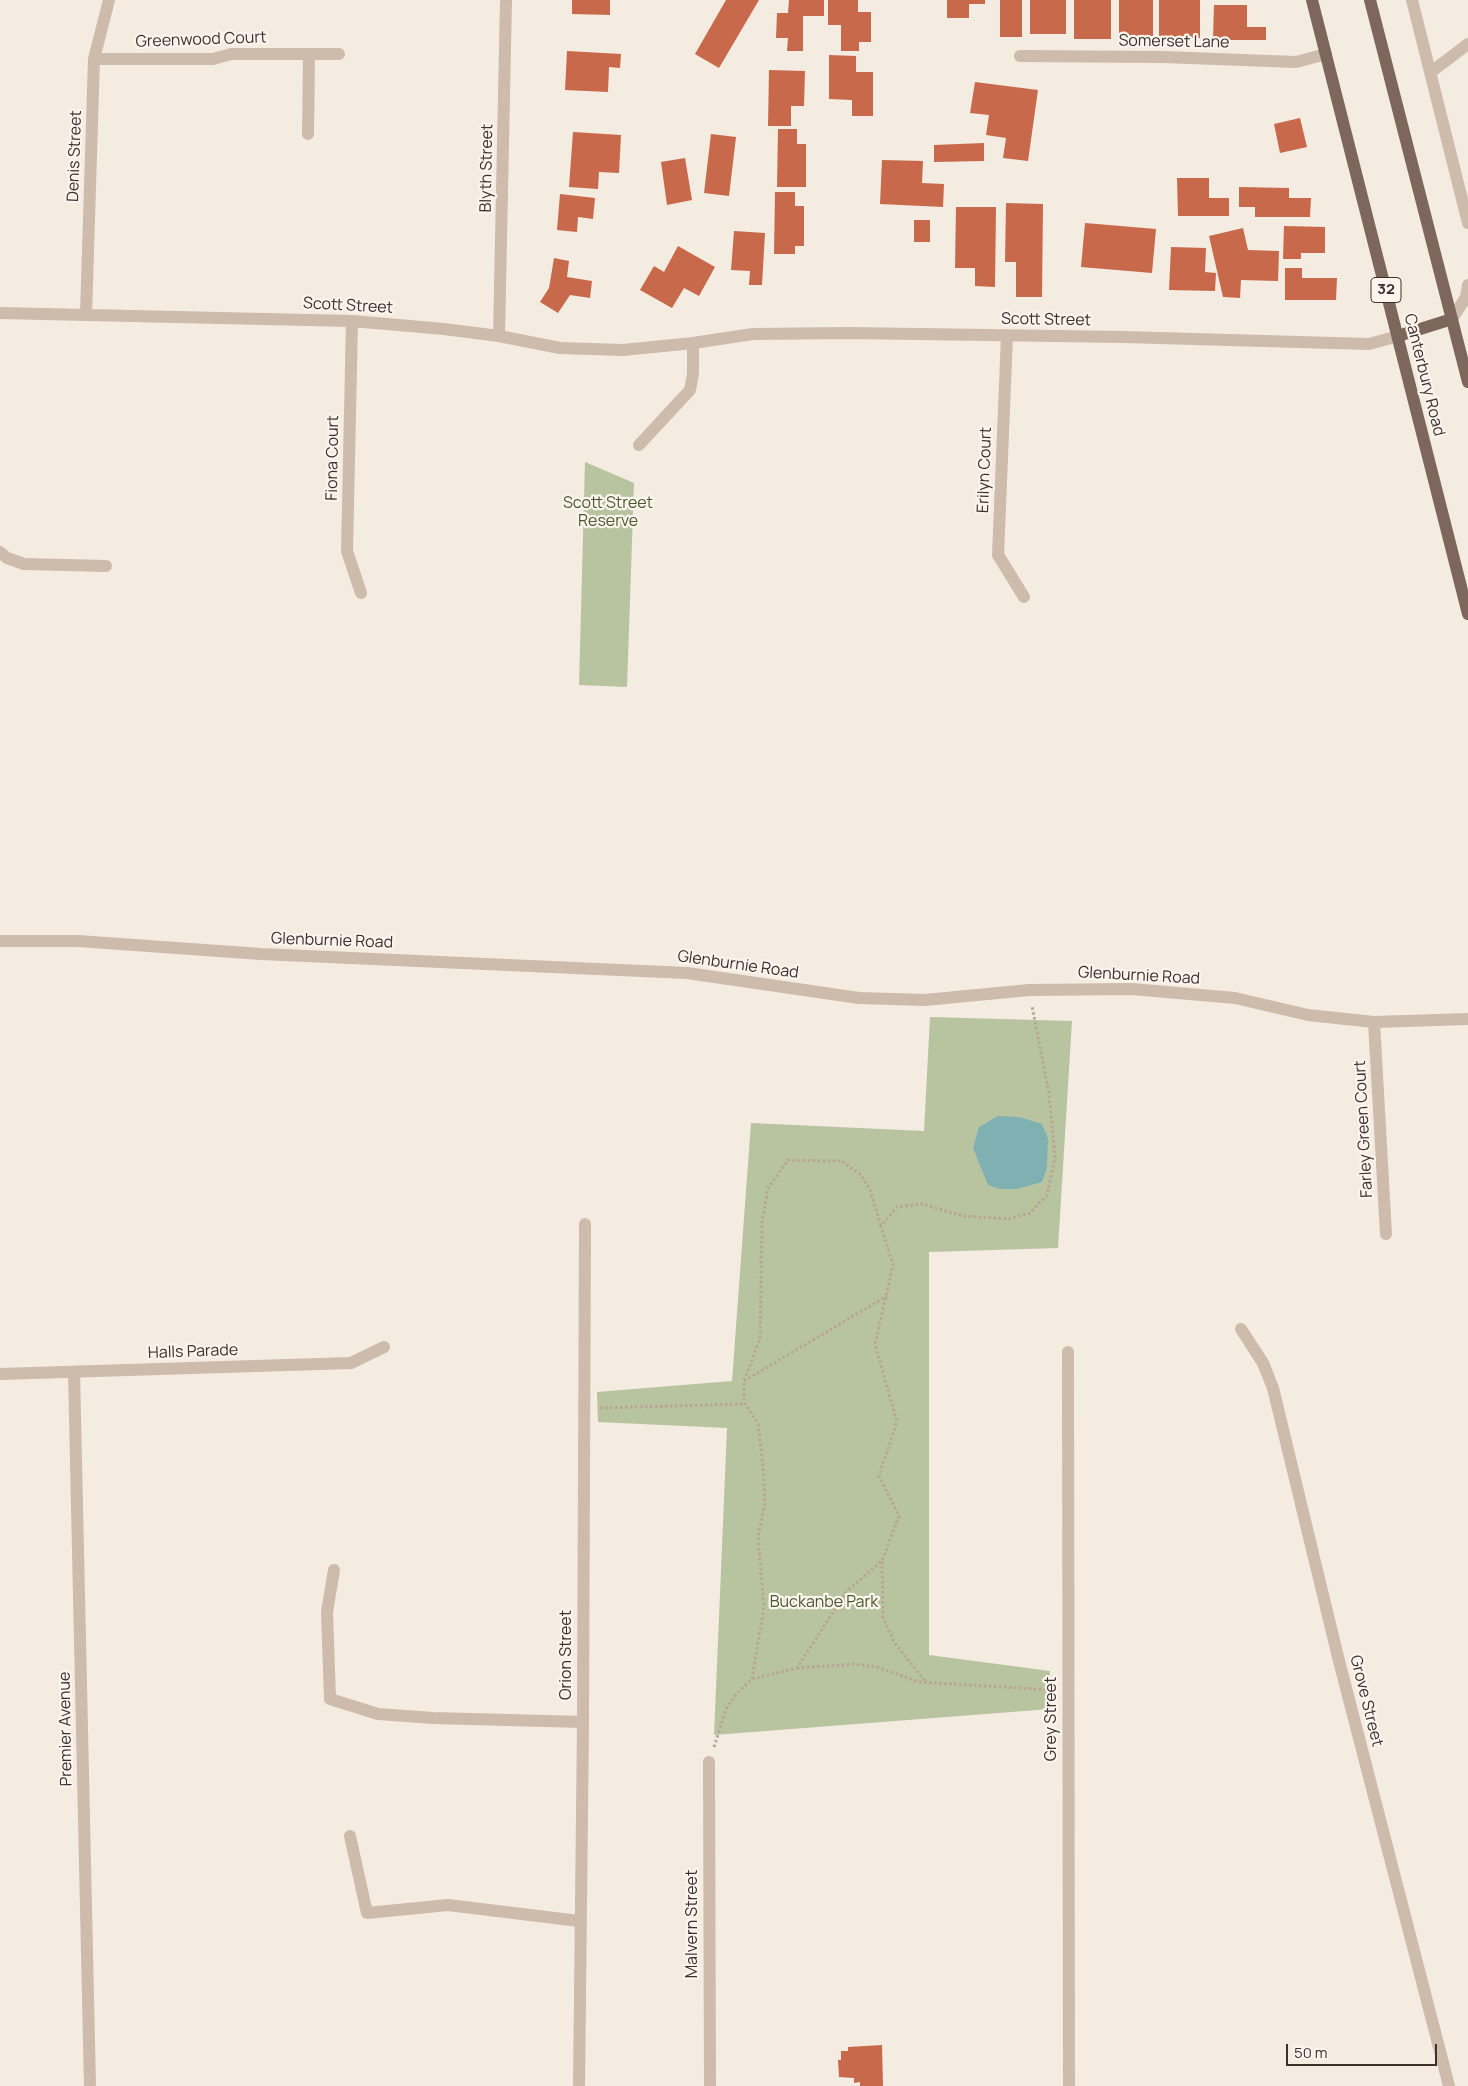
<!DOCTYPE html>
<html>
<head>
<meta charset="utf-8">
<style>
  body { margin:0 }
  #map { position:relative; width:1468px; height:2086px; overflow:hidden; background:#f4ebe1; font-family:Manrope,sans-serif }
  canvas { display:block }
  .scale { position:absolute; left:1286px; top:2044px; width:151px; height:22px; box-sizing:border-box; border:2px solid #3b302b; border-top:0; padding-left:6px; font-size:15px; line-height:18px; white-space:nowrap; color:#3b302b; -webkit-text-stroke:4px #fbf5ee; paint-order:stroke }
</style>
</head>
<body>
<div id="map">
<canvas width="1468" height="2086"></canvas>
<div class="scale">50 m</div>
</div>
<script>
const ctx = document.querySelector('canvas').getContext('2d');
ctx.lineJoin = 'round';
function fill(path, color) { ctx.fillStyle = color; ctx.fill(path, 'evenodd'); }
const toPath = rows => new Path2D(rows.map(r => 'M' + r).join(''));
function trace(path, color, width, dash) { ctx.strokeStyle = color; ctx.lineWidth = width; ctx.lineCap = dash ? 'butt' : 'round'; ctx.setLineDash(dash || []); ctx.stroke(path); }
function drawText(font, color, halo, rows, align = 'center') {
  ctx.font = font + ' Manrope,sans-serif'; ctx.lineWidth = 4.5; ctx.setLineDash([]); ctx.textBaseline = 'middle'; ctx.strokeStyle = halo; ctx.fillStyle = color; for (const [text, x, y, turn = 0] of rows) {
    ctx.save(); ctx.translate(x, y); ctx.rotate((+turn || 0) * Math.PI / 180); ctx.textAlign = isNaN(turn) ? turn : align; if (halo) ctx.strokeText(text, 0, 0); ctx.fillText(text, 0, 0); ctx.restore();
  }
}
fill(toPath([
  [585,462,634,483,627,687,579,685],
  [930,1017,1072,1021,1058,1248,929,1252,929,1655,1050,1671,1050,1709,714,1735,727,1428,598,1422,597,1392,732,1381,751,1123,924,1131]
]), '#b8c4a0');
fill(toPath([
  [998,1116,1019,1117,1042,1124,1048,1139,1047,1168,1042,1182,1017,1189,1000,1189,988,1185,973,1148,979,1127]
]), '#7fb0b2');
fill(toPath([
  [572,0,610,0,610,15,572,14],
  [726,0,759,0,719,68,695,54],
  [789,0,824,0,824,16,803,16,803,51,787,51,788,38,776,38,777,13,788,13],
  [828,0,858,0,858,12,871,12,871,42,859,42,859,51,841,51,841,25,828,25],
  [947,0,985,0,985,4,969,4,969,18,947,18],
  [1000,0,1022,0,1022,37,1000,37],
  [1030,0,1066,0,1066,34,1030,34],
  [1074,0,1111,0,1111,39,1074,39],
  [1119,0,1153,0,1153,36,1119,36],
  [1159,0,1200,0,1200,38,1159,38],
  [1214,5,1247,5,1247,27,1266,27,1266,40,1213,40],
  [567,51,621,54,620,68,609,67,608,92,565,90],
  [829,55,856,56,856,72,873,72,873,116,852,116,852,100,829,99],
  [769,70,805,71,804,106,791,106,791,126,768,126],
  [975,82,1038,90,1028,161,1003,158,1006,138,986,135,989,115,970,113],
  [1300,118,1307,147,1280,153,1274,124],
  [778,129,797,129,797,144,806,144,806,187,777,187],
  [573,132,621,135,619,173,599,172,598,189,569,187],
  [711,134,736,137,729,196,704,193],
  [984,143,984,161,934,162,934,145],
  [685,158,692,200,667,205,661,162],
  [882,160,923,161,922,183,944,184,943,207,880,204],
  [1177,178,1209,178,1209,198,1229,198,1229,216,1178,216],
  [1239,187,1289,188,1289,198,1311,198,1310,217,1255,217,1255,207,1239,207],
  [775,192,795,192,795,206,804,206,804,246,795,246,795,254,774,254],
  [560,194,595,198,593,219,578,217,577,232,557,230],
  [1006,203,1043,204,1042,297,1016,297,1016,262,1005,262],
  [956,207,996,207,995,287,975,286,975,268,955,268],
  [914,220,930,220,930,242,914,242],
  [1085,223,1156,229,1152,273,1081,267],
  [1284,226,1325,227,1325,253,1301,253,1301,259,1283,259],
  [1243,228,1248,250,1279,251,1278,281,1241,280,1240,298,1223,297,1209,236],
  [734,231,765,233,762,285,749,285,750,271,731,270],
  [678,246,715,267,699,296,684,288,672,308,640,290,654,266,664,272],
  [1171,247,1206,248,1205,272,1216,273,1215,291,1169,290],
  [554,258,569,261,567,277,592,281,590,298,570,295,558,313,540,302,549,288],
  [1285,268,1302,268,1302,278,1337,278,1336,300,1285,300],
  [882,2045,883,2086,860,2086,860,2082,854,2083,854,2078,839,2077,838,2060,841,2060,841,2051,848,2051,848,2047]
]), '#c8694b');
trace(toPath([
  [744,1381,887,1296],
  [600,1408,745,1404],
  [882,1561,883,1617,894,1642,925,1681],
  [797,1668,854,1664,877,1667,919,1682,1053,1690],
  [752,1679,764,1607,758,1537,765,1503,763,1465,758,1424,744,1402,744,1381,760,1339,762,1222,768,1188,788,1160,842,1161,861,1175,870,1190,881,1226],
  [714,1747,727,1707,737,1693,752,1679,797,1668,846,1592,882,1561,899,1516,879,1476,897,1422,875,1344,893,1265,881,1226,897,1207,922,1204,963,1216,1008,1219,1030,1213,1047,1195,1055,1157,1049,1093,1032,1006]
]), '#b9a596', 3, [2.5, 2.5]);
trace(toPath([
  [1412,0,1468,223],
  [1020,56,1163,57,1296,62,1326,54],
  [94,59,213,59,231,54,339,54],
  [1431,72,1468,44],
  [308,134,309,54],
  [0,313,352,321,444,329,499,336,560,348,623,350,693,343,753,334,849,333,1124,337,1369,344,1398,336],
  [86,315,94,59,109,0],
  [1452,319,1466,297,1468,285],
  [352,321,347,551,361,593],
  [499,336,506,0],
  [1007,336,998,555,1024,597],
  [639,445,690,390,693,374,693,343],
  [0,552,7,558,24,564,106,566],
  [0,941,78,941,261,954,687,973,859,998,925,1000,1029,990,1132,989,1235,998,1308,1015,1374,1022,1468,1019],
  [1374,1022,1386,1234],
  [1241,1329,1263,1363,1273,1388,1338,1657,1449,2086],
  [1068,1352,1069,2086],
  [74,1372,90,2086],
  [0,1374,351,1363,384,1347],
  [334,1570,327,1612,330,1699,378,1714,433,1718,583,1722],
  [709,1762,710,2086],
  [350,1836,367,1913,448,1905,579,1921],
  [579,2086,583,1722,585,1224]
]), '#cdbbac', 12);
trace(toPath([
  [1312,0,1468,614],
  [1370,0,1468,382],
  [1398,336,1452,319]
]), '#7d675c', 12);
for (const [x, y, w] of [
  [1386,290,30]
]) { const box = new Path2D(); box.roundRect(x - w / 2, y - 12.5, w, 25, 4); ctx.fillStyle = '#fbf5ee'; ctx.fill(box); trace(box, '#3b302b', 1); }
drawText('bold 15px', '#3b302b', null, [
  ["32",1386,290]
]);
drawText('16px', '#3b302b', '#fbf5ee', [
  ["Greenwood Court",201,40,-2],
  ["Somerset Lane",1174,42,1],
  ["Denis Street",75,156,-88],
  ["Blyth Street",487,168,-89],
  ["Scott Street",348,306,3],
  ["Scott Street",1046,320,1],
  ["Canterbury Road",1424,375,76],
  ["Fiona Court",333,458,-89],
  ["Erilyn Court",985,470,-88],
  ["Glenburnie Road",332,941,2],
  ["Glenburnie Road",738,965,8],
  ["Glenburnie Road",1139,976,3],
  ["Farley Green Court",1364,1129,-93],
  ["Halls Parade",193,1352,-2],
  ["Orion Street",567,1655,-90],
  ["Grove Street",1366,1701,76],
  ["Grey Street",1052,1719,-90],
  ["Premier Avenue",66,1729,-91],
  ["Malvern Street",693,1924,-90]
]);
drawText('16px', '#4a5a2e', '#fbf5ee', [
  ["Scott Street",608,504],
  ["Reserve",608,522],
  ["Buckanbe Park",824,1603]
]);
</script>
</body>
</html>
